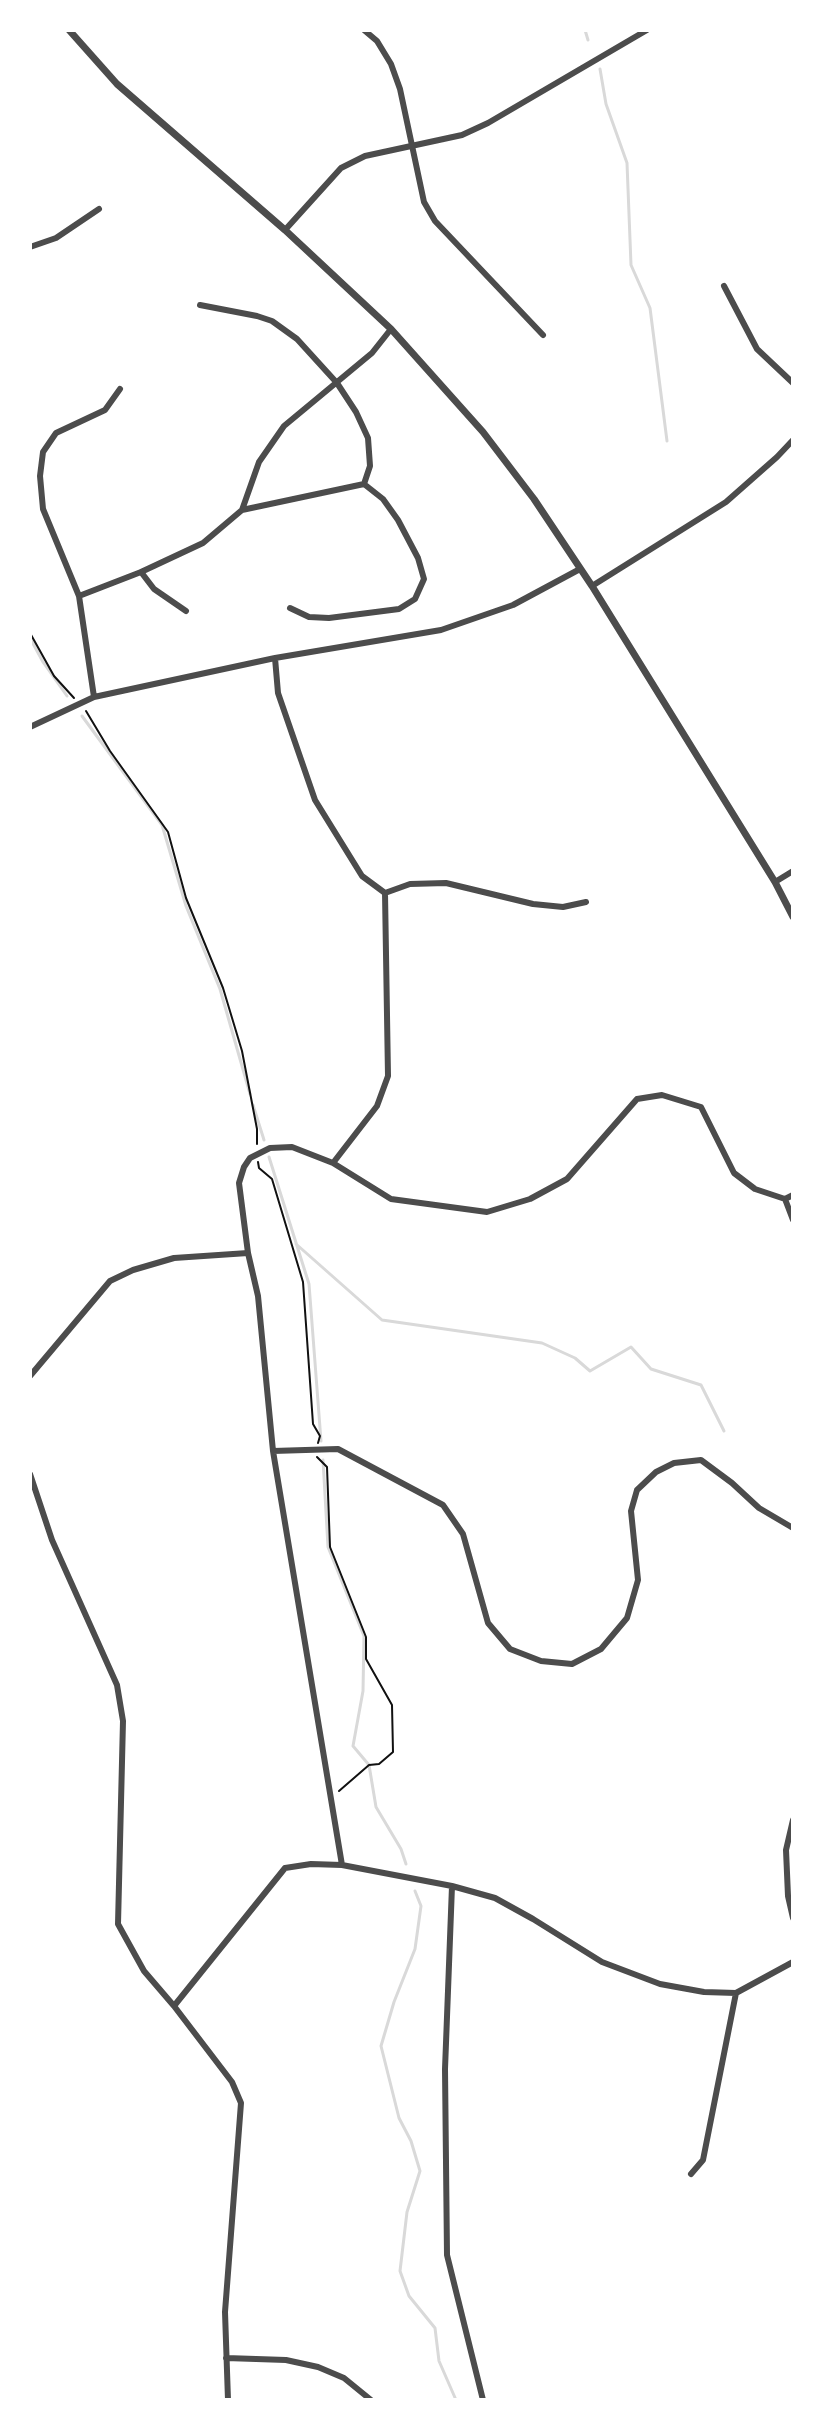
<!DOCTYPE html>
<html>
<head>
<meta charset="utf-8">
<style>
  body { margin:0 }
  #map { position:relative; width:823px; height:2430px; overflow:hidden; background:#fff; font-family:Helvetica,sans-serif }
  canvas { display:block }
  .frame { position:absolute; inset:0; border:32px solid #fff; pointer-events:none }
</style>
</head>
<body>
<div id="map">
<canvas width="823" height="2430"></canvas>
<div class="frame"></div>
</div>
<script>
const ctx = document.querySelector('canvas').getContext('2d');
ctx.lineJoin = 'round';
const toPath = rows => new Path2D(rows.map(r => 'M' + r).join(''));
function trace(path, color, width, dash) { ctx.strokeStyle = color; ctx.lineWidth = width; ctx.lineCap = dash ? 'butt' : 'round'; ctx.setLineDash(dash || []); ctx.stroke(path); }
trace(toPath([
  [585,30,588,40],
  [600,69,606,104,627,163,631,265,650,308,667,441],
  [30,638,43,662,67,696],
  [82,716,162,825,186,906,220,989,250,1094],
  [253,1105,264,1140],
  [269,1157,309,1284,321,1441],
  [296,1244,382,1320,542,1343,575,1358,590,1371,631,1347,651,1369,701,1385,724,1431],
  [323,1460,328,1547,364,1636,363,1691,353,1746,369,1765,376,1807,401,1849,406,1864],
  [415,1891,421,1906,415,1949,394,2002,381,2046,399,2118,411,2141,420,2171,407,2212,400,2271,409,2296,435,2328,439,2361,456,2400]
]), '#d9d9d9', 3);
trace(toPath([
  [30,633,54,676,74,698],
  [86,711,110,751,168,832,186,898,223,988,242,1051,257,1129,257,1144],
  [258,1162,259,1168,272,1179,303,1282,313,1424,320,1436,318,1443],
  [317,1457,327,1467,330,1547,366,1637,366,1659,392,1705,393,1752,379,1764,369,1765,339,1791]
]), '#111', 2);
trace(toPath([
  [364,30,377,41,391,64,400,89,424,202,435,221,543,335],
  [285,230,341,168,365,156,462,135,488,123,647,30],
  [30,247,56,238,99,209],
  [724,286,757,349,793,383],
  [200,305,257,316,272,321,297,339,337,383,356,412,368,438,370,466,364,484],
  [242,510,259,462,284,426,372,353,391,329],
  [141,572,154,589,186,611],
  [592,586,726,502,777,457,793,440],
  [79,596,141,572,203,543,242,510,364,484,383,499,398,520,418,558,424,579,415,599,399,609,329,618,309,617,290,608],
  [275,658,278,693,315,800,362,876,385,893,388,1076,377,1106,333,1163],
  [94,697,79,596,43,509,40,476,43,452,56,433,105,410,120,389],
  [30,727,94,697,275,658,441,630,513,605,580,569],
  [775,882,793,871],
  [385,893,410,884,446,883,533,904,563,907,586,902],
  [785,1199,793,1220],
  [30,1376,110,1281,133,1270,174,1258,248,1253],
  [273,1451,338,1449,443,1505,463,1534,488,1623,510,1649,541,1661,572,1664,601,1649,627,1618,638,1580,631,1511,637,1490,656,1472,674,1463,701,1460,732,1483,759,1508,793,1528],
  [30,1474,52,1540,117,1685,123,1721,118,1924,144,1971,174,2006,232,2082,241,2103,225,2312,228,2400],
  [793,1820,786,1850,788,1896,793,1918],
  [342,1865,273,1451,258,1296,248,1253,239,1183,244,1167,250,1158,270,1148,292,1147,333,1163,391,1199,487,1212,530,1199,567,1179,637,1099,662,1095,701,1107,734,1173,755,1189,785,1199,793,1195],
  [452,1886,445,2069,447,2255,483,2400],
  [174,2006,285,1868,311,1864,342,1865,452,1886,495,1898,533,1919,602,1962,660,1984,704,1992,736,1993,793,1962],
  [691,2174,703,2160,736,1993],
  [226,2358,286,2360,318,2367,344,2378,371,2400]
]), '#4c4c4c', 6);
trace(toPath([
  [69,30,117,84,285,230,391,329,483,432,534,499,592,586,775,882,793,917]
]), '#4c4c4c', 7);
</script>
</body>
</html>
